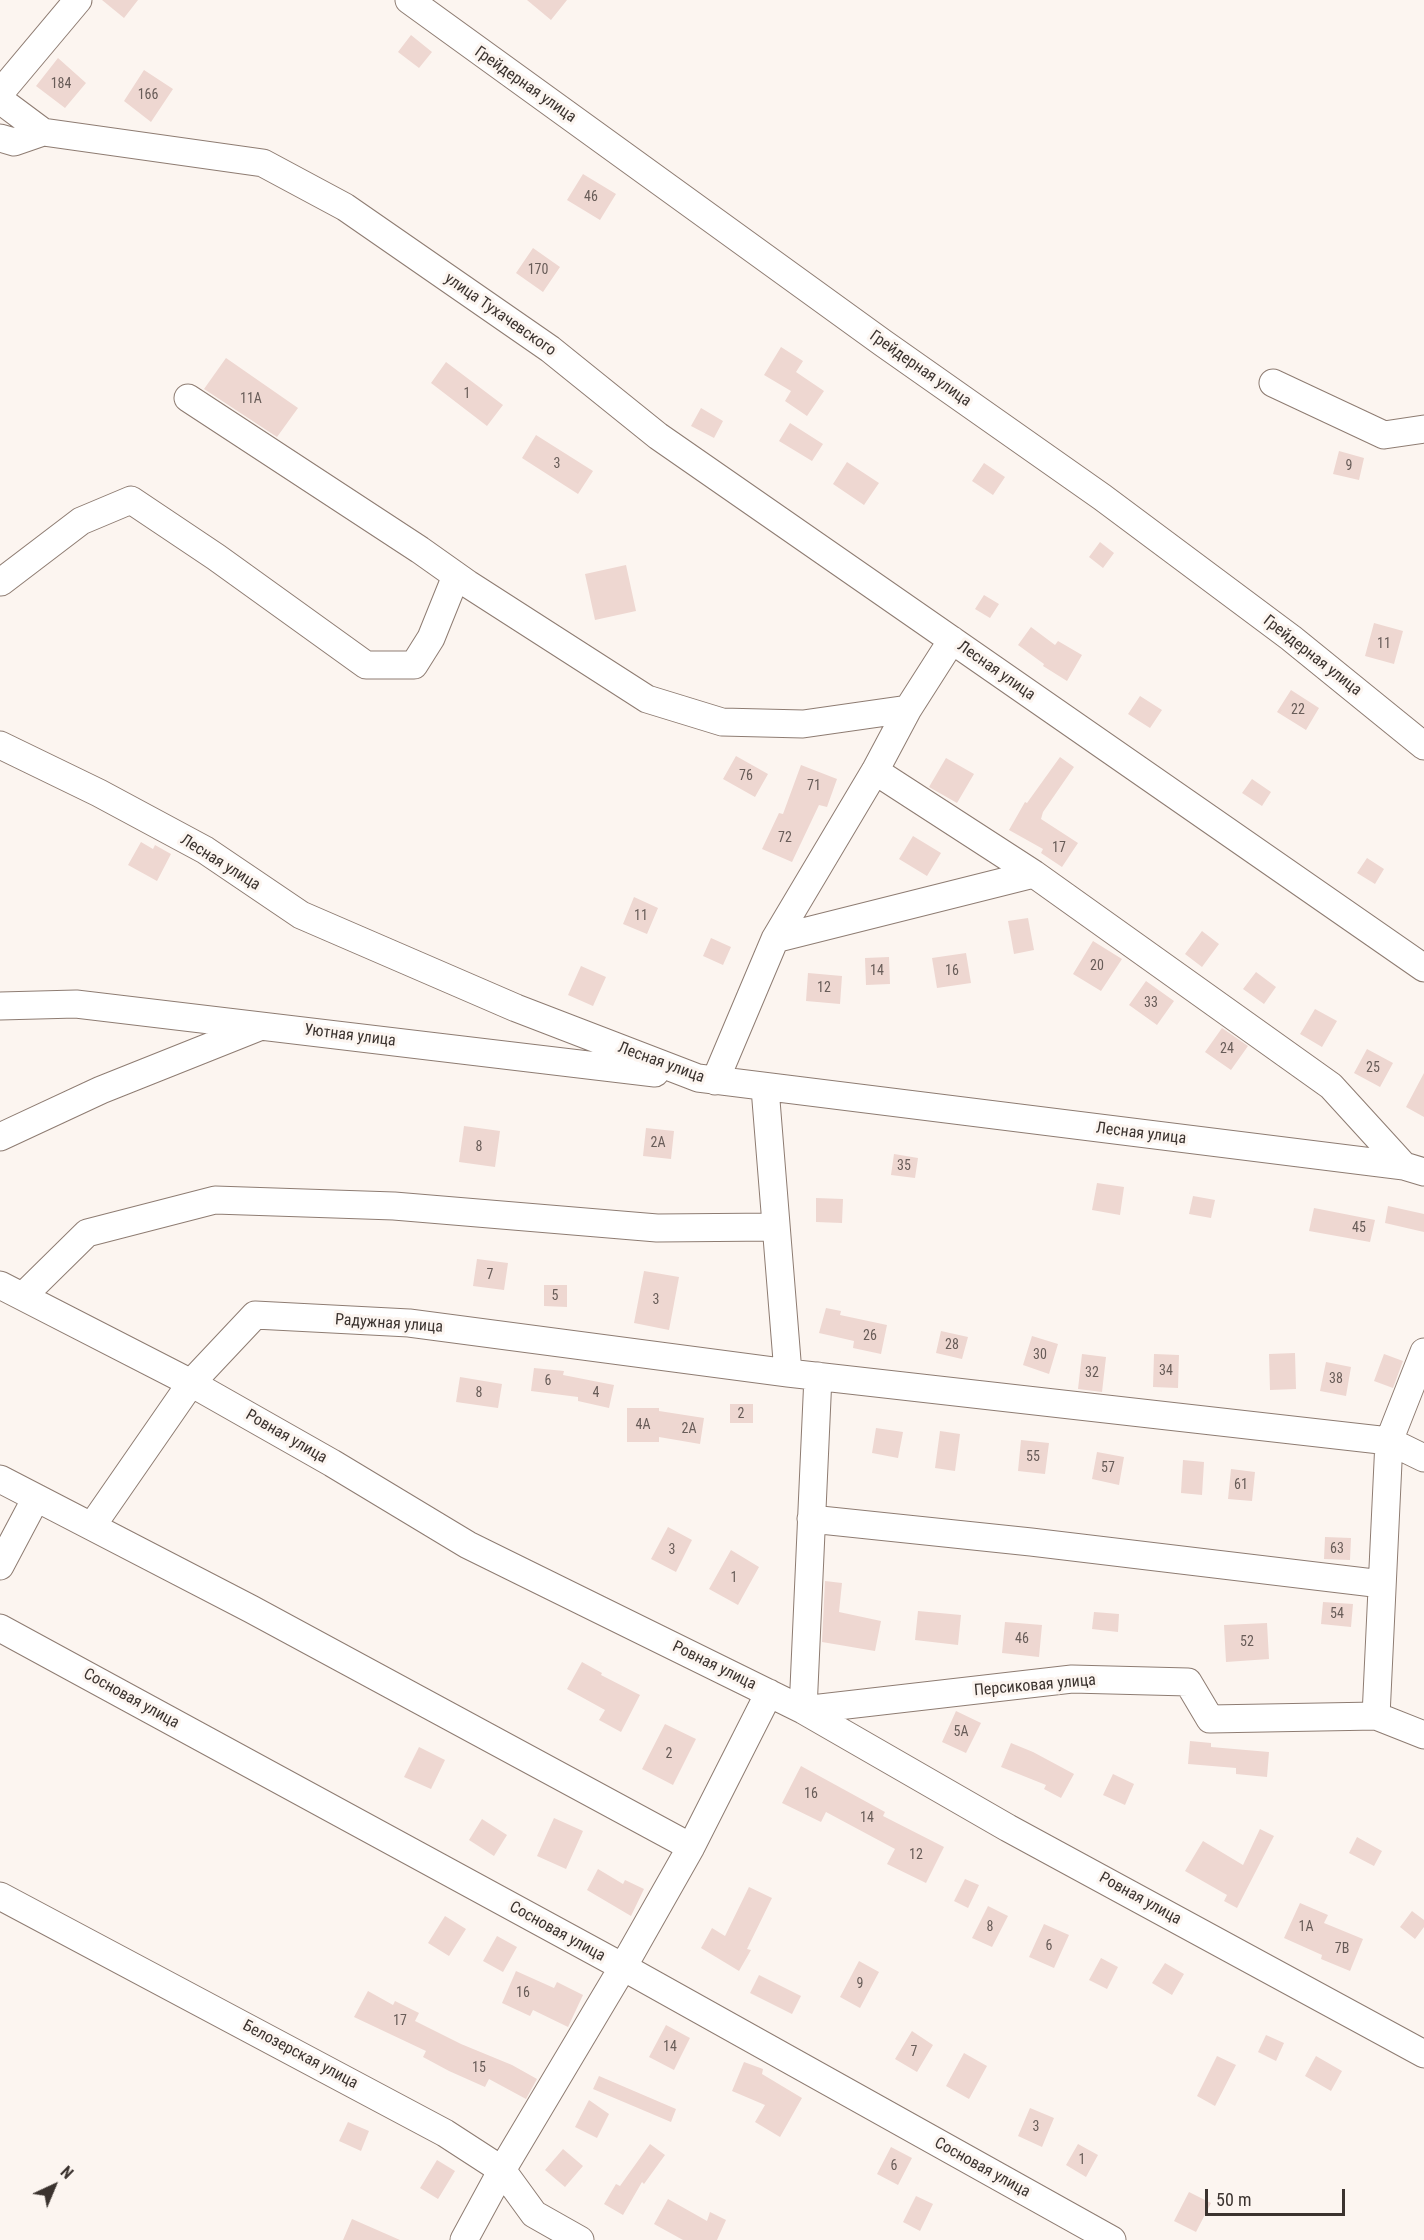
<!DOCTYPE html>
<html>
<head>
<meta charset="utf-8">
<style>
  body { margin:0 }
  #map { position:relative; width:1424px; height:2240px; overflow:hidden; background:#fcf5f0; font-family:"Roboto Condensed",sans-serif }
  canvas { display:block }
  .north { position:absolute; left:24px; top:2156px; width:60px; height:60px; -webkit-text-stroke:4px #fcf5f0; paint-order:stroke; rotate:44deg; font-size:16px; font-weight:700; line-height:24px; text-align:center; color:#3b332f }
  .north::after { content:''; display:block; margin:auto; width:21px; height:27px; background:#3b332f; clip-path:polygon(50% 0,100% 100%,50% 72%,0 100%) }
  .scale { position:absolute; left:1205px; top:2189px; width:140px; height:27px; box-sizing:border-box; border:3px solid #3b332f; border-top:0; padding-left:8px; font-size:18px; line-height:21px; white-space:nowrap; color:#3b332f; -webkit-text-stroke:4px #fcf5f0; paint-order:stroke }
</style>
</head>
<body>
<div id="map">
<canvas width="1424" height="2240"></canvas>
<div class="north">N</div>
<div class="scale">50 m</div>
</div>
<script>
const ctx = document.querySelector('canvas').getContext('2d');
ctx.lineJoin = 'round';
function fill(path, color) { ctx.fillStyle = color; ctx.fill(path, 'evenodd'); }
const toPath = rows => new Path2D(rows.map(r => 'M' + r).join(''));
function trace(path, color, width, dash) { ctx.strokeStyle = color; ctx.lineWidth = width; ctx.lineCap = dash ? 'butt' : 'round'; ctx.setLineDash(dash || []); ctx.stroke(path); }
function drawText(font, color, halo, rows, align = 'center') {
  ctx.font = font + ' "Roboto Condensed",sans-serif'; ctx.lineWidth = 6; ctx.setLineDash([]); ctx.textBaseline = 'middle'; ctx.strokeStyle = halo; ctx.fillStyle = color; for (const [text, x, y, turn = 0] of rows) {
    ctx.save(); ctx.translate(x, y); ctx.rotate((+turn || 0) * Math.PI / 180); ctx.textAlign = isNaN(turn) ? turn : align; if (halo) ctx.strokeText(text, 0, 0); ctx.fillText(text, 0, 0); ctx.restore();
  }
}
fill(toPath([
  [102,0,138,0,124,18],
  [527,0,567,0,551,20],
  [411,35,432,52,419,68,398,52],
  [58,58,86,83,65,108,36,86],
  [144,70,173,89,151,122,124,101],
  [583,174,616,194,600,220,567,200],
  [533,248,560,267,543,292,516,273],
  [781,347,803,361,796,372,824,391,807,416,785,401,791,391,764,375],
  [226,358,298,408,277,437,204,389],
  [446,362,503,405,487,426,431,383],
  [701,408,723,421,714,438,691,426],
  [790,423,823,444,812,461,779,441],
  [536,435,593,471,578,494,522,458],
  [1339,451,1364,458,1359,480,1333,474],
  [847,462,879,483,864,505,833,484],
  [984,463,1005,477,993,495,972,481],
  [1100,542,1114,553,1103,568,1089,557],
  [626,565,636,611,595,620,585,574],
  [984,595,999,604,990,618,975,609],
  [1374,623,1403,631,1394,664,1365,656],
  [1031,627,1055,645,1058,641,1082,655,1067,681,1043,666,1044,664,1018,645],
  [1291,690,1319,708,1306,730,1277,712],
  [1140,696,1162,710,1150,728,1128,714],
  [736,756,768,774,755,797,723,779],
  [1060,757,1074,767,1043,812,1041,819,1078,843,1062,867,1041,853,1043,849,1009,830,1025,802,1027,803],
  [946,758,974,774,957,803,929,787],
  [801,765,837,779,827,807,819,805,792,862,762,849,779,813,783,814],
  [1252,779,1271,792,1262,806,1242,793],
  [913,836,941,853,927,876,899,859],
  [141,842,153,849,155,845,171,854,157,881,128,865],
  [1367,858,1384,869,1375,884,1357,873],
  [634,897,658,908,647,934,623,924],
  [1028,918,1034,950,1014,954,1008,921],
  [1202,931,1219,944,1202,967,1185,954],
  [711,938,731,947,723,965,703,956],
  [1093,941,1122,959,1101,991,1073,974],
  [966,953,971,983,937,988,932,958],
  [889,957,890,984,866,985,865,958],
  [581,966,606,977,593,1006,568,995],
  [1256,972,1276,987,1264,1004,1243,989],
  [808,973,842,976,840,1004,806,1001],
  [1146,981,1174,1001,1157,1025,1129,1005],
  [1315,1009,1337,1021,1322,1047,1300,1034],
  [1222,1028,1248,1046,1231,1070,1205,1052],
  [1367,1049,1393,1063,1380,1087,1354,1073],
  [1424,1073,1424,1117,1406,1107],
  [464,1126,500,1131,495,1167,459,1162],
  [646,1128,674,1131,671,1159,643,1156],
  [894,1154,918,1158,915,1178,891,1175],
  [1097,1183,1124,1187,1120,1215,1092,1210],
  [1193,1196,1215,1200,1211,1218,1189,1214],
  [816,1198,843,1199,842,1223,816,1222],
  [1388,1206,1424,1214,1424,1232,1385,1223],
  [1314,1208,1375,1220,1370,1242,1309,1231],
  [477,1259,508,1263,504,1290,473,1286],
  [644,1271,679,1277,669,1330,634,1323],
  [544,1285,567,1285,567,1307,544,1306],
  [826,1308,841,1311,840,1315,887,1325,881,1354,853,1348,854,1341,819,1333],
  [941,1331,968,1337,962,1359,936,1353],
  [1032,1336,1058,1344,1049,1374,1023,1365],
  [1295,1353,1296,1389,1270,1390,1269,1354],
  [1082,1354,1106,1357,1102,1392,1078,1389],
  [1154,1354,1179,1355,1178,1388,1153,1387],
  [1384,1354,1403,1361,1393,1388,1374,1381],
  [1326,1362,1351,1367,1346,1396,1320,1391],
  [534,1368,564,1371,563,1375,614,1385,609,1408,578,1401,578,1397,531,1391],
  [460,1377,502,1384,498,1408,456,1402],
  [730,1404,753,1404,753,1423,730,1423],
  [627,1408,659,1408,659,1411,704,1418,700,1444,659,1437,659,1442,627,1442],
  [876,1428,903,1432,898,1458,872,1453],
  [940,1431,960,1434,955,1471,935,1468],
  [1021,1440,1049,1443,1045,1474,1018,1471],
  [1097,1452,1124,1457,1119,1485,1092,1479],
  [1183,1460,1204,1462,1202,1495,1181,1493],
  [1231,1469,1255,1472,1252,1501,1228,1499],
  [668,1527,692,1540,676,1572,651,1559],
  [1325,1537,1351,1538,1350,1560,1324,1559],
  [731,1550,759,1567,738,1605,709,1589],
  [825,1581,842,1583,839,1612,881,1621,875,1651,822,1642],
  [1323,1602,1353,1604,1351,1627,1321,1624],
  [918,1611,961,1615,958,1645,915,1640],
  [1094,1612,1119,1614,1118,1632,1092,1629],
  [1005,1622,1042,1625,1039,1657,1002,1653],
  [1267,1623,1269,1659,1226,1662,1224,1625],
  [582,1662,602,1673,601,1675,640,1695,621,1732,599,1720,605,1710,567,1689],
  [956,1711,981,1723,966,1753,942,1742],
  [665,1724,696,1739,673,1785,642,1769],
  [1190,1741,1211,1743,1211,1747,1269,1752,1267,1777,1236,1774,1236,1768,1188,1764],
  [1011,1743,1033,1752,1074,1774,1061,1798,1044,1789,1046,1785,1001,1767],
  [419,1747,445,1760,431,1789,404,1777],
  [801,1766,885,1812,883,1816,944,1847,926,1883,887,1864,895,1849,826,1812,821,1822,782,1803],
  [1113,1774,1134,1784,1125,1805,1103,1795],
  [554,1818,583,1831,566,1869,537,1856],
  [482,1819,507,1835,494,1856,469,1840],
  [1260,1829,1274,1836,1237,1908,1224,1901,1227,1895,1185,1871,1203,1841,1243,1865],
  [1357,1837,1382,1851,1374,1866,1349,1853],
  [598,1869,623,1884,625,1880,644,1889,631,1916,587,1890],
  [965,1879,979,1885,968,1908,954,1901],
  [749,1887,772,1898,747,1949,751,1950,739,1971,701,1948,712,1928,725,1936],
  [1300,1903,1328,1915,1324,1923,1363,1939,1350,1971,1321,1959,1322,1955,1284,1938],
  [988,1906,1008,1916,992,1947,972,1938],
  [1412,1911,1424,1920,1424,1927,1415,1939,1400,1927],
  [445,1916,466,1929,449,1956,428,1943],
  [1044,1924,1069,1935,1054,1968,1029,1957],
  [497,1936,517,1947,503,1972,483,1961],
  [1101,1958,1118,1967,1107,1989,1089,1980],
  [859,1961,879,1972,860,2008,840,1997],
  [1165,1963,1184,1974,1172,1995,1152,1983],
  [516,1971,554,1988,557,1982,583,1995,568,2027,533,2010,530,2016,502,2003],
  [759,1975,801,1996,792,2014,750,1993],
  [368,1991,393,2005,395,2001,419,2013,415,2021,461,2044,512,2065,537,2079,526,2099,489,2079,485,2087,449,2071,423,2057,426,2051,354,2017],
  [666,2025,690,2038,674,2070,649,2057],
  [912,2031,933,2045,917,2072,895,2059],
  [1266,2035,1284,2043,1276,2061,1258,2052],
  [964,2053,987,2066,969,2099,946,2086],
  [1217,2056,1236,2065,1215,2106,1197,2096],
  [1316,2056,1342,2071,1331,2091,1305,2076],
  [744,2062,763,2069,762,2074,802,2098,780,2137,755,2122,765,2105,732,2091],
  [599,2076,676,2109,671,2122,593,2089],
  [589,2100,609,2114,597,2138,575,2127],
  [1030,2108,1054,2118,1042,2147,1018,2136],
  [348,2122,369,2131,361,2151,339,2141],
  [650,2144,665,2155,644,2184,642,2182,623,2215,604,2204,616,2184,620,2186],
  [1078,2144,1098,2155,1086,2177,1066,2165],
  [891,2147,912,2158,898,2185,877,2174],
  [563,2149,583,2166,565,2187,545,2170],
  [437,2160,455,2171,438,2199,420,2188],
  [1189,2192,1211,2203,1196,2232,1174,2221],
  [916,2196,933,2204,920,2231,903,2222],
  [668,2199,707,2221,710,2212,726,2220,717,2240,683,2240,654,2224],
  [352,2219,400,2240,343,2240]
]), '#eed7d1');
const minor = toPath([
  [409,0,883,343,1102,497,1291,638,1424,746],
  [0,93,78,0],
  [0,100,43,132,263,163,345,207,550,349,658,436,1424,968],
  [0,138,14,142,43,132],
  [1273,383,1384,435,1424,429],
  [188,398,420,550,468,584,647,699,722,722,803,724,908,709],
  [1,582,81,521,131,500,216,557,366,665,414,665,431,638,456,576],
  [0,745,99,793,205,850,301,915,516,1008,698,1078,1404,1166,1424,1172],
  [875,771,1034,874,1331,1086,1404,1166],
  [775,939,1034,874],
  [0,1006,76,1004,655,1073],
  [715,1081,775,939,875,771,908,709,952,640],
  [765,1088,788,1373],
  [0,1137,101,1090,259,1027],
  [0,1285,191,1383,332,1463,468,1545,803,1710,1008,1828,1424,2054],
  [24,1295,87,1233,215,1200,394,1206,657,1228,776,1227],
  [818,1376,803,1710,1072,1679,1188,1682,1210,1719,1376,1716,1424,1735],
  [0,1479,251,1609,691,1847],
  [811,1519,1031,1542,1382,1584],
  [92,1526,191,1383,255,1315,409,1323,788,1373,1389,1441,1424,1458],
  [0,1566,36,1498],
  [0,1628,623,1967,1112,2240],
  [1376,1716,1389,1441,1424,1352],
  [0,1896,445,2133,502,2170,534,2214,580,2240],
  [464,2240,502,2170,623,1967,691,1847,769,1693]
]);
trace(minor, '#8e7c72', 29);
trace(minor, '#fff', 27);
drawText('14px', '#685c58', null, [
  ["184",61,84],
  ["166",148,95],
  ["46",591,197],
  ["170",538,270],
  ["1",467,394],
  ["11А",251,399],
  ["3",557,464],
  ["9",1349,466],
  ["11",1384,644],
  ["22",1298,710],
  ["76",746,776],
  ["71",814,786],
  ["72",785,838],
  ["17",1059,848],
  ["11",641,916],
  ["20",1097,966],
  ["14",877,971],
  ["16",952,971],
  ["12",824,988],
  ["33",1151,1003],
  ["24",1227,1049],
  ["25",1373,1068],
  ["2А",658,1143],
  ["8",479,1147],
  ["35",904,1166],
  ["45",1359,1228],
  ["7",490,1275],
  ["5",555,1296],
  ["3",656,1300],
  ["26",870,1336],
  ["28",952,1345],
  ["30",1040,1355],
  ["34",1166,1371],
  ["32",1092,1373],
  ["38",1336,1379],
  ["6",548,1381],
  ["8",479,1393],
  ["4",596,1393],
  ["2",741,1414],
  ["4А",643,1425],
  ["2А",689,1429],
  ["55",1033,1457],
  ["57",1108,1468],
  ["61",1241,1485],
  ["63",1337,1549],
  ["3",672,1550],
  ["1",734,1578],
  ["54",1337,1614],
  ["46",1022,1639],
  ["52",1247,1642],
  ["5А",961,1732],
  ["2",669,1754],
  ["16",811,1794],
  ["14",867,1818],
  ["12",916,1855],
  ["8",990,1927],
  ["1А",1306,1927],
  ["6",1049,1946],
  ["7В",1342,1949],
  ["9",860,1984],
  ["16",523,1993],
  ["17",400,2021],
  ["14",670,2047],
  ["7",914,2052],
  ["15",479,2068],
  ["3",1036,2127],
  ["1",1082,2160],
  ["6",894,2166]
]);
drawText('16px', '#3b332f', '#fcf5f0', [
  ["Грейдерная улица",525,85,35],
  ["улица Тухачевского",500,315,35],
  ["Грейдерная улица",920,369,35],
  ["Грейдерная улица",1312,656,38],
  ["Лесная улица",996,671,35],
  ["Лесная улица",220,863,32],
  ["Уютная улица",350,1036,7],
  ["Лесная улица",661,1063,20],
  ["Лесная улица",1141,1134,7],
  ["Радужная улица",389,1324,4],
  ["Ровная улица",286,1437,30],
  ["Ровная улица",714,1666,26],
  ["Персиковая улица",1035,1686,-5],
  ["Сосновая улица",131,1699,29],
  ["Ровная улица",1140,1899,29],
  ["Сосновая улица",557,1932,29],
  ["Белозерская улица",300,2055,28],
  ["Сосновая улица",982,2168,29]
]);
</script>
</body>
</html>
